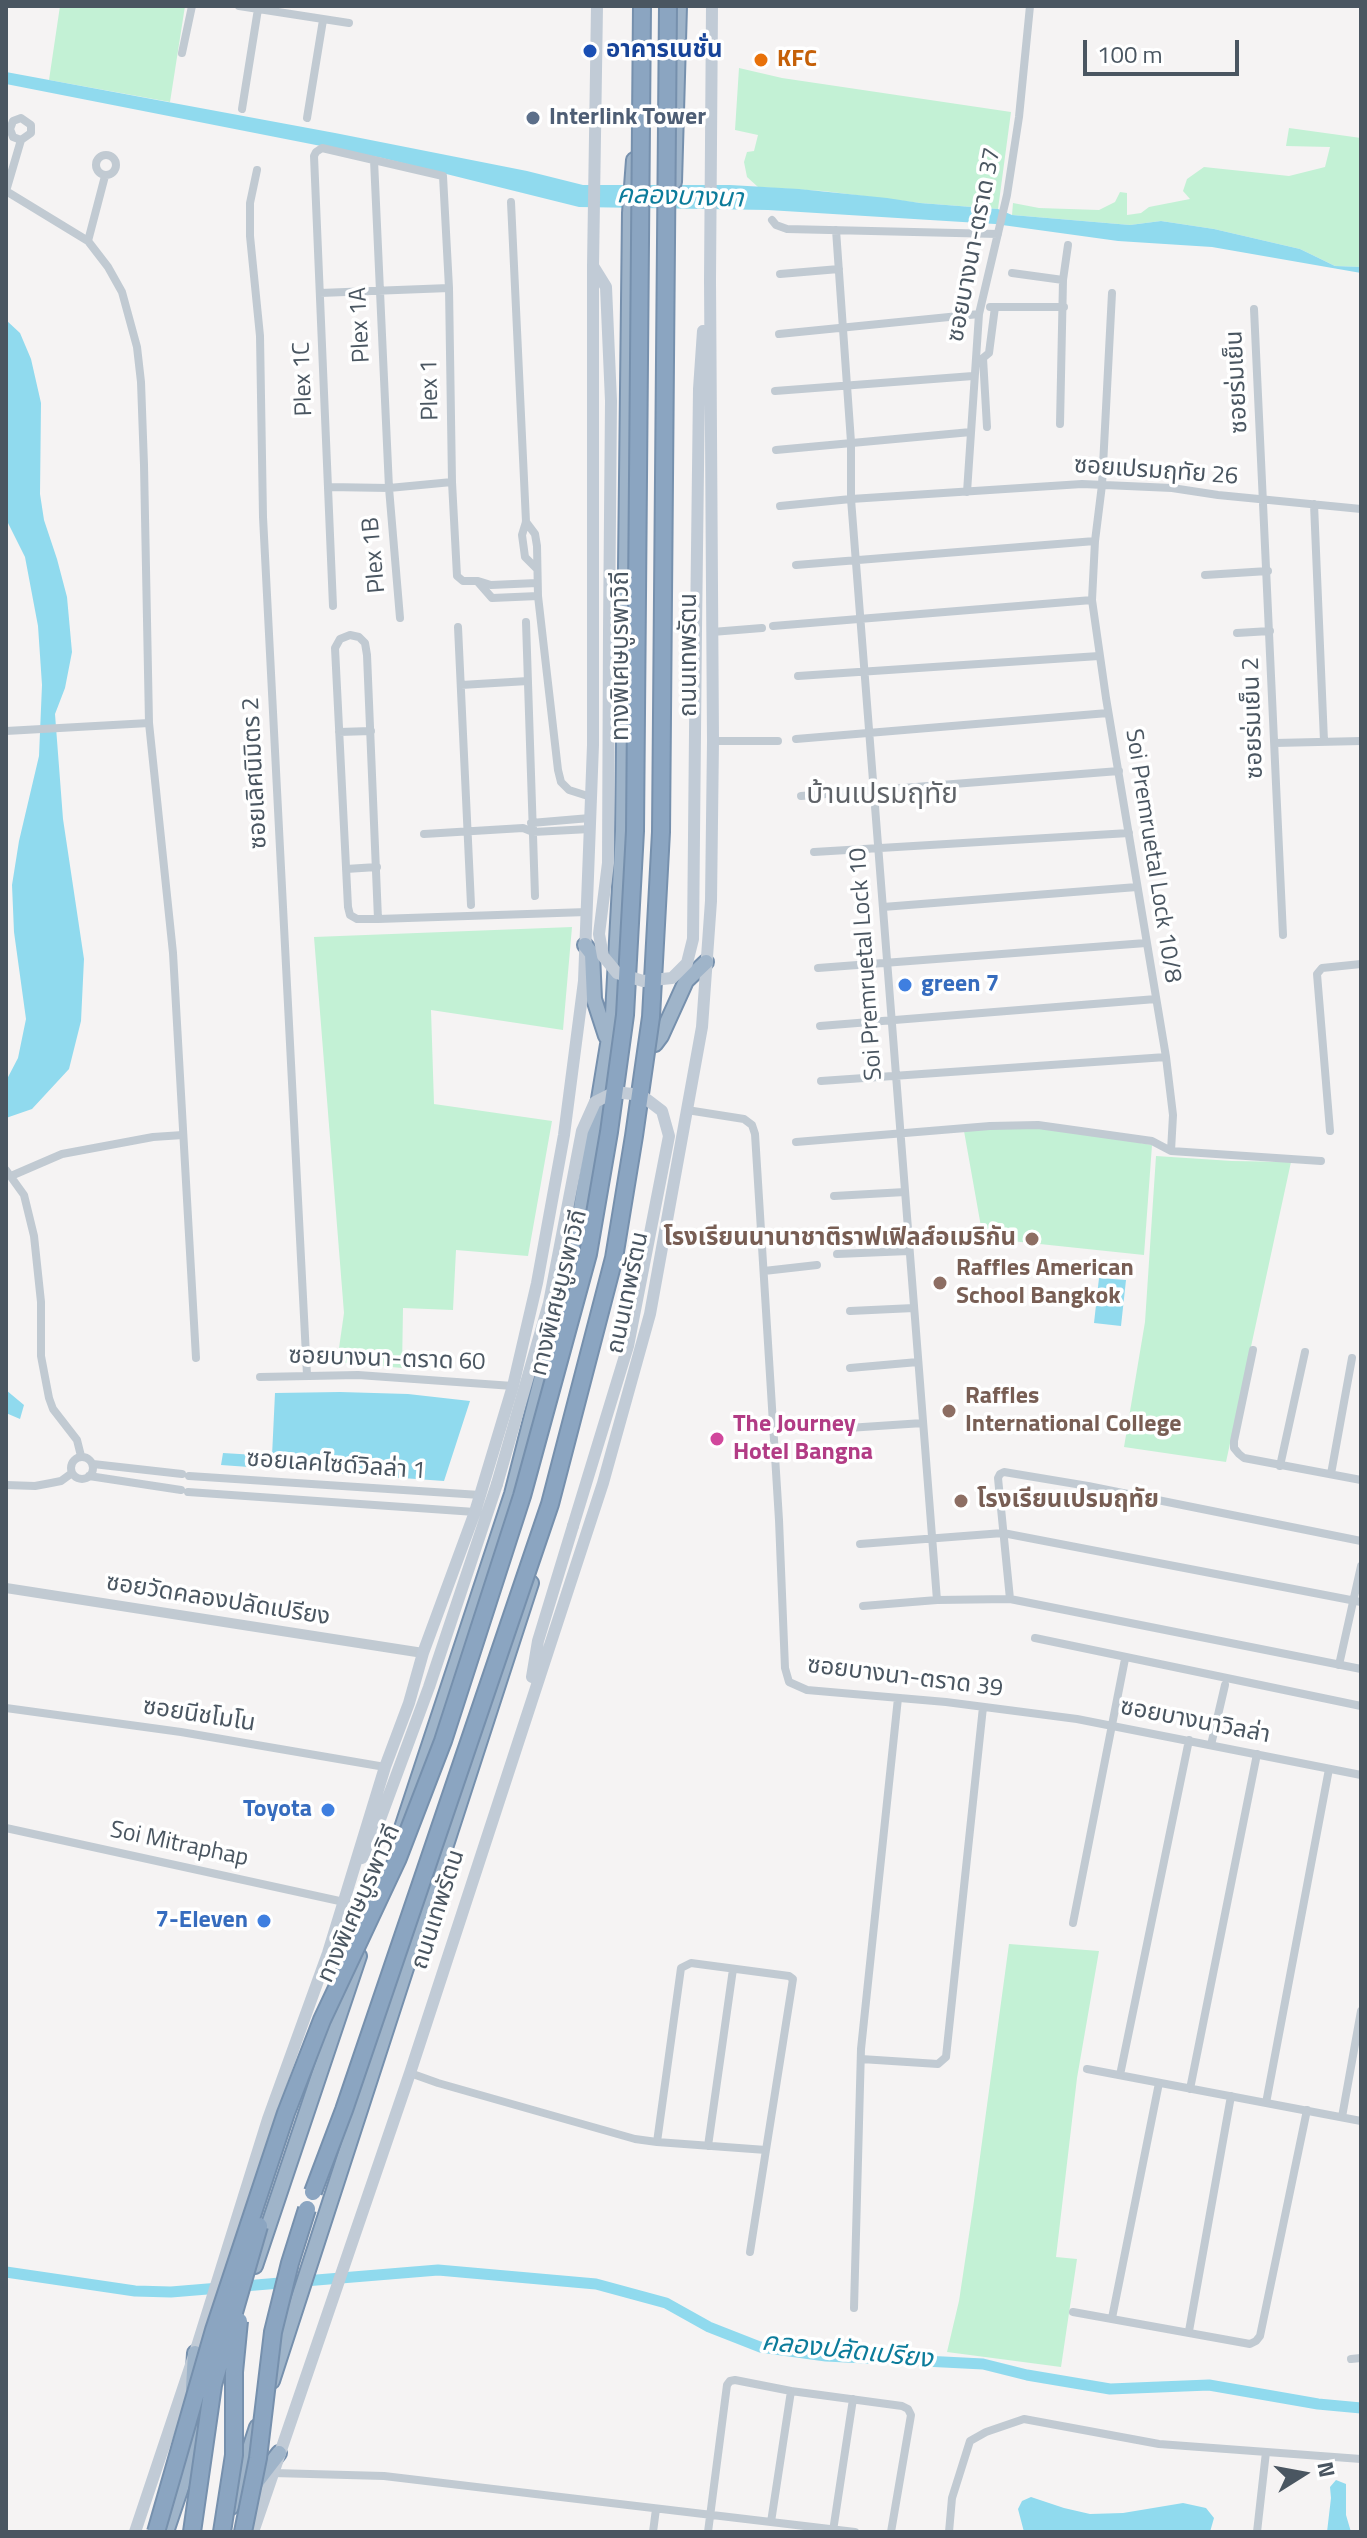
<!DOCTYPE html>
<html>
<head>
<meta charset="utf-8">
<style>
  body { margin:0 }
  #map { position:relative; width:1367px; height:2538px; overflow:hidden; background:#f5f3f3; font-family:"Titillium Web",sans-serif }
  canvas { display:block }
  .frame { position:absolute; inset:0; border:8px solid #4a5661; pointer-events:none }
  .north { position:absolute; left:1263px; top:2434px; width:80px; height:80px; -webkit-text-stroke:6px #fff; paint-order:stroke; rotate:79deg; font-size:22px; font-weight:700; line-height:32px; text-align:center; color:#4a5661 }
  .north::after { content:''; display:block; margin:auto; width:28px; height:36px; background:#4a5661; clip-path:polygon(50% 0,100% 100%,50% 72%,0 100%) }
  .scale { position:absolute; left:1083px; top:40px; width:156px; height:36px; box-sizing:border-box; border:4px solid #4a5661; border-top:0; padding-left:10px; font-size:24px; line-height:28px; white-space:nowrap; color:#4a5661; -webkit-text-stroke:6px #fff; paint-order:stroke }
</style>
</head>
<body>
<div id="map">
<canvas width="1367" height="2538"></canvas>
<div class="frame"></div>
<div class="north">N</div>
<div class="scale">100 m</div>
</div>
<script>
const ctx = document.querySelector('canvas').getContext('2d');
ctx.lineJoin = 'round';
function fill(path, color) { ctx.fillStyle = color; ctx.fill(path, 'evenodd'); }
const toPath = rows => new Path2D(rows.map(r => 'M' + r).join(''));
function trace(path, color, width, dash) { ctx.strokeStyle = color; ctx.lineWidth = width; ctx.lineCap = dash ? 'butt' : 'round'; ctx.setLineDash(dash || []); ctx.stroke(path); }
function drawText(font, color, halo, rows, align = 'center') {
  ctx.font = font + ' "Titillium Web","Noto Sans Thai",sans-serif'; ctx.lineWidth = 7; ctx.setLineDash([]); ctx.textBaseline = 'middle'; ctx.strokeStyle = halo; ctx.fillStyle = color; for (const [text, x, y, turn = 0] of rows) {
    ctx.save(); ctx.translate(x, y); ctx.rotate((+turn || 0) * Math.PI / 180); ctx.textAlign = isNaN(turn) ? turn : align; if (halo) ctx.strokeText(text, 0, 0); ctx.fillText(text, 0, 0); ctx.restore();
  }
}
fill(toPath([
  [60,6,185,6,170,102,49,80],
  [739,68,782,78,1011,112,998,209,920,203,823,191,758,187,747,177,744,162,747,152,754,151,758,135,735,130],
  [1289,128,1361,138,1361,267,1335,266,1300,249,1214,229,1161,221,1130,225,1012,215,1013,203,1039,208,1099,210,1115,202,1120,192,1127,193,1127,215,1141,213,1149,207,1190,199,1183,191,1187,179,1204,167,1289,176,1325,167,1330,147,1286,146],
  [572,927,563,1030,431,1010,434,1104,552,1121,528,1256,456,1250,453,1310,403,1308,402,1368,337,1362,344,1313,314,937],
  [1038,1125,1152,1145,1144,1255,983,1238,964,1131],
  [1156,1156,1232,1161,1291,1162,1226,1462,1124,1447,1145,1322],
  [1009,1944,1099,1951,1077,2078,1056,2257,1077,2259,1061,2367,947,2352,959,2301,973,2208]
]), '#c3f1d5');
fill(toPath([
  [6,72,335,133,527,171,583,185,730,185,799,189,887,198,920,203,998,209,1012,215,1130,225,1161,221,1214,229,1300,249,1335,266,1361,267,1361,273,1212,247,1118,241,995,224,768,210,579,207,382,158,6,84],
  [6,320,20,333,31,359,41,403,40,494,44,520,57,559,67,597,72,652,65,688,55,714,63,819,84,959,81,1021,69,1069,32,1109,6,1118,6,1081,18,1058,26,1019,14,932,12,885,19,841,39,756,42,685,38,626,25,557,6,519],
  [1099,1278,1126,1280,1121,1326,1094,1323],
  [6,1390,24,1405,20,1419,6,1413],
  [340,1392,408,1394,470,1401,444,1481,221,1465,223,1453,272,1456,275,1393],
  [1336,2480,1346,2484,1346,2515,1351,2532,1327,2532,1331,2498,1330,2487],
  [1031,2497,1064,2508,1090,2514,1123,2513,1183,2503,1206,2508,1214,2518,1210,2532,1024,2532,1018,2509,1022,2501]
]), '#90daee');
trace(toPath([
  [6,2272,135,2291,171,2292,438,2270,596,2284,666,2303,709,2327,760,2347,826,2356,983,2364,1027,2375,1110,2389,1209,2385,1318,2404,1361,2408]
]), '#90daee', 11);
const trunk = toPath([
  [674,182,679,6],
  [585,945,592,954,594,999,606,1036],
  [655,1044,661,1036,686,981,706,962],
  [400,1834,512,1494,574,1251,613,1014,623,831,630,213,634,160],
  [255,2266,359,1956],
  [272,2381,531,1583],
  [193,2388,195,2353],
  [252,2488,279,2453],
  [231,2507,257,2427],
  [166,2532,203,2422]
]);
trace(trunk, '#7690ad', 18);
trace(toPath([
  [239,6,349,23],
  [182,53,192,6],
  [242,109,258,9],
  [307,118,323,20],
  '96 165a10 10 0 1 1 20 0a10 10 0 1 1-20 0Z',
  [374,160,389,488,400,618],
  [257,170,250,203,250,236,260,336,263,517,307,1375],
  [6,191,88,241,108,267,122,292,137,347,141,382,144,465,149,723,173,953,196,1358],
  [6,191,21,140,31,133,31,125,21,118,13,121,10,129,13,137,21,140],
  [511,202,526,522,522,535,525,557,536,568],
  [772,220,776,225,787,229,998,234],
  [836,230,851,442,851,499,937,1600],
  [88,241,105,176],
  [1012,273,1063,280],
  [780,274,839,269],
  [320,293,449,288],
  [1112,293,1102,485,1095,541,1092,600,1106,698,1166,1057,1173,1115,1171,1151],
  [990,307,1064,307],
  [1254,309,1283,935],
  [779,334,979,314],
  [775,391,973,376],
  [1060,424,1063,280,1068,245],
  [987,427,983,358,989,353,995,307],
  [776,450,971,432],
  [328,487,389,488,452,482],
  [967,492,979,314,1007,195,1019,117,1030,6],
  [1314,504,1324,741],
  [780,506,851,499,1082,484,1172,488,1218,495,1361,509],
  [526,522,535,534,537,546,538,596,558,770,561,782,569,790,591,797],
  [796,565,1095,541],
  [1205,575,1268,571],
  [478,582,492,598,538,596],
  [333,606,314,156,316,152,322,148,443,176,449,288,452,482,457,576,463,581,478,581,491,585,537,583],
  [526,622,535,896],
  [773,626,1092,600],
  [458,627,471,905],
  [712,632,762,628],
  [1237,633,1270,631],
  [798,676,1099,656],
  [461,685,528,681],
  [6,731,149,723],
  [339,732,371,731],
  [796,739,1108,713],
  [713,741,778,741],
  [1275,743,1361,741],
  [801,796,1119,771],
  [531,823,590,818],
  [424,834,523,828,533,832,590,829],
  [814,852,1129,833],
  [346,869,377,867],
  [883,907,1137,887],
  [378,919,367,655,365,643,359,637,350,635,340,639,335,648,348,907,350,915,357,919,378,919,587,912],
  [818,968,1146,943],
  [820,1026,1156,999],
  [821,1081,1166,1057],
  [687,1110,744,1119,752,1125,755,1134,779,1520,785,1668,789,1682,807,1690,946,1702,1077,1719,1361,1775],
  [1330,1131,1317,974,1322,968,1361,964],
  [796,1142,990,1126,1038,1125,1152,1141,1171,1151,1321,1161],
  [6,1170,24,1195,34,1236,41,1302,41,1356,49,1398,53,1409,77,1440,81,1456],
  [11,1176,62,1154,153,1137,183,1135],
  [834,1196,905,1192],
  [837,1254,909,1251],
  [764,1271,817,1265],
  [850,1311,914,1308],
  [1253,1350,1234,1441,1234,1448,1239,1454,1244,1458,1361,1480],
  [850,1368,918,1362],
  [260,1377,358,1375,513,1386],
  [848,1428,923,1423],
  '71 1468a11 11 0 1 1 22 0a11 11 0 1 1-22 0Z',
  [93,1464,182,1474],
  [1280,1466,1305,1352],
  [1331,1474,1352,1358],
  [89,1476,181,1490],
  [189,1476,480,1495],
  [6,1485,35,1486,51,1483,61,1481,72,1473],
  [188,1492,475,1512],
  [860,1544,1003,1533,1361,1602],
  [1010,1599,998,1478,1000,1474,1004,1472,1088,1486,1361,1541],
  [863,1606,937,1600,1010,1599,1361,1669],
  [1035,1638,1361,1706],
  [1339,1665,1361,1566],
  [6,1708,181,1732,385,1767],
  [1211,1745,1225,1685],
  [6,1828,344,1902],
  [1073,1923,1125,1659],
  [861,2059,938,2064,946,2057,983,1707],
  [1087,2069,1361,2121],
  [410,2073,438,2083,635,2139,657,2142,766,2150,793,1979,789,1976,691,1963,681,1968,657,2142],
  [1120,2075,1189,1740],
  [1190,2089,1257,1754],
  [1266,2103,1329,1769],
  [1342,2117,1361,2011],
  [708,2146,733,1969],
  [750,2252,766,2150],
  [854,2308,861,2049,898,1698],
  [1073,2312,1250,2344,1256,2341,1260,2336,1307,2110],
  [1112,2318,1159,2083],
  [1189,2331,1231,2096],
  [1351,2359,1361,2358],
  [791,2391,902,2406,908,2409,911,2415,891,2532],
  [273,2473,384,2476,855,2532],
  [833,2531,853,2399],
  [653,2532,656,2509],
  [708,2532,727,2385,730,2381,735,2380,791,2391,771,2522],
  [949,2532,952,2498,970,2441,986,2432,1024,2419,1159,2444,1361,2459],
  [1257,2532,1266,2452]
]), '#c1cad2', 8);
trace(toPath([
  [6,1588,423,1653]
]), '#c1cad2', 10);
trace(toPath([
  [593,266,606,287,611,401,609,631],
  [696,630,699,389,703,331],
  [532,1677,538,1641,573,1526],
  [362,1858,372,1841,429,1687,497,1484],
  [135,2532,195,2353,268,2119,328,1953,385,1767,409,1703,423,1653,475,1512,513,1386,537,1283,564,1135,584,981,593,745,593,266,597,6],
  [253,2532,410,2073,603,1483,650,1314,702,1027,711,901,713,741,710,280,712,6]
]), '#c1cbd6', 12);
trace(trunk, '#9fb4c9', 14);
const motorwayBridge = toPath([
  [313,2192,344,2110,550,1504,614,1258,634,1136,651,1017,661,832,668,6],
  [156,2532,214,2330,286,2113,322,2020,398,1858,443,1741,522,1496,588,1254,609,1132,625,1015,635,831,642,6],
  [192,2532,213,2385,259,2226],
  [222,2532,234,2455,234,2372,239,2321],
  [243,2532,258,2458,273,2332,290,2263,307,2209]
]);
trace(motorwayBridge, '#7690ad', 20, []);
trace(toPath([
  [609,631,608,863,599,934,603,956,617,973,643,981,672,978,687,963,693,939,696,630],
  [497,1484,549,1303,582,1131,595,1102,615,1092,641,1095,662,1111,669,1136,628,1346,573,1526]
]), '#c1cbd6', 12);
trace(motorwayBridge, '#8ba5c1', 16);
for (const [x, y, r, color] of [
  [590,51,8,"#1a4fb4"],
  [761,60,8,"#e8710a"],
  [533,118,8,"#5c6f8a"],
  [905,985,8,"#3f7fe0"],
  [1032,1239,8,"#8d6e63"],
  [940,1283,8,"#8d6e63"],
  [949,1411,8,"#8d6e63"],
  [717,1439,8,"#d1479c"],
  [961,1501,8,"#8d6e63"],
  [328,1810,8,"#3f7fe0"],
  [264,1921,8,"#3f7fe0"]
]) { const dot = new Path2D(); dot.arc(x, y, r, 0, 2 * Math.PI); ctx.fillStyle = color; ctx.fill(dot); trace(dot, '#fff', 3); }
drawText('bold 24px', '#164399', '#fff', [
  ["อาคารเนชั่น",606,51]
], 'left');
drawText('bold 24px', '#c56008', '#fff', [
  ["KFC",777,60]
], 'left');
drawText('bold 24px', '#4e5e75', '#fff', [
  ["Interlink Tower",549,118]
], 'left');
drawText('24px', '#4a5661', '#fff', [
  ["ซอยบางนา-ตราด 37",975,245,-79],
  ["Plex 1A",361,325,-93],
  ["Plex 1C",304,379,-92],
  ["ซอยร่มเย็น",1238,382,-93],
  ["Plex 1",431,390,-91],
  ["ซอยเปรมฤทัย 26",1156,472,4],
  ["Plex 1B",375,555,-95],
  ["ถนนเทพรัตน",690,655,-90],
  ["ทางพิเศษบูรพาวิถี",622,656,-90],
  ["ซอยร่มเย็น 2",1254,718,-92],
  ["ซอยเลิศนิมิตร 2",256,773,-93],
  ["Soi Premruetal Lock 10/8",1152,856,81],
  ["Soi Premruetal Lock 10",867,964,-94],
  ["ทางพิเศษบูรพาวิถี",560,1293,-76],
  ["ถนนเทพรัตน",629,1293,-78],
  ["ซอยบางนา-ตราด 60",387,1360,2],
  ["ซอยเลคไซด์วิลล่า 1",336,1466,4],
  ["ซอยวัดคลองปลัดเปรียง",218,1601,9],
  ["ซอยบางนา-ตราด 39",905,1678,7],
  ["ซอยนีชโมโน",199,1716,9],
  ["ซอยบางนาวิลล่า",1195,1722,11],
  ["Soi Mitraphap",179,1845,12],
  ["ทางพิเศษบูรพาวิถี",360,1904,-66],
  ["ถนนเทพรัตน",439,1910,-72]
]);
drawText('bold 24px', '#366cbe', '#fff', [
  ["green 7",921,985,"left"],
  ["Toyota",312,1810],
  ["7-Eleven",248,1921]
], 'right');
drawText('bold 24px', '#785e54', '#fff', [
  ["โรงเรียนนานาชาติราฟเฟิลส์อเมริกัน",1016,1239,"right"],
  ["Raffles American",956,1269],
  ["School Bangkok",956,1297],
  ["Raffles",965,1397],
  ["International College",965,1425],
  ["โรงเรียนเปรมฤทัย",977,1501]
], 'left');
drawText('bold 24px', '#b23c85', '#fff', [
  ["The Journey",733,1425],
  ["Hotel Bangna",733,1453]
], 'left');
drawText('italic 26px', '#0c7c9b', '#fff', [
  ["คลองบางนา",680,198,2],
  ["คลองปลัดเปรียง",847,2352,6]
]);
drawText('28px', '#5f6368', '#fff', [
  ["บ้านเปรมฤทัย",882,796]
]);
</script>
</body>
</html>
